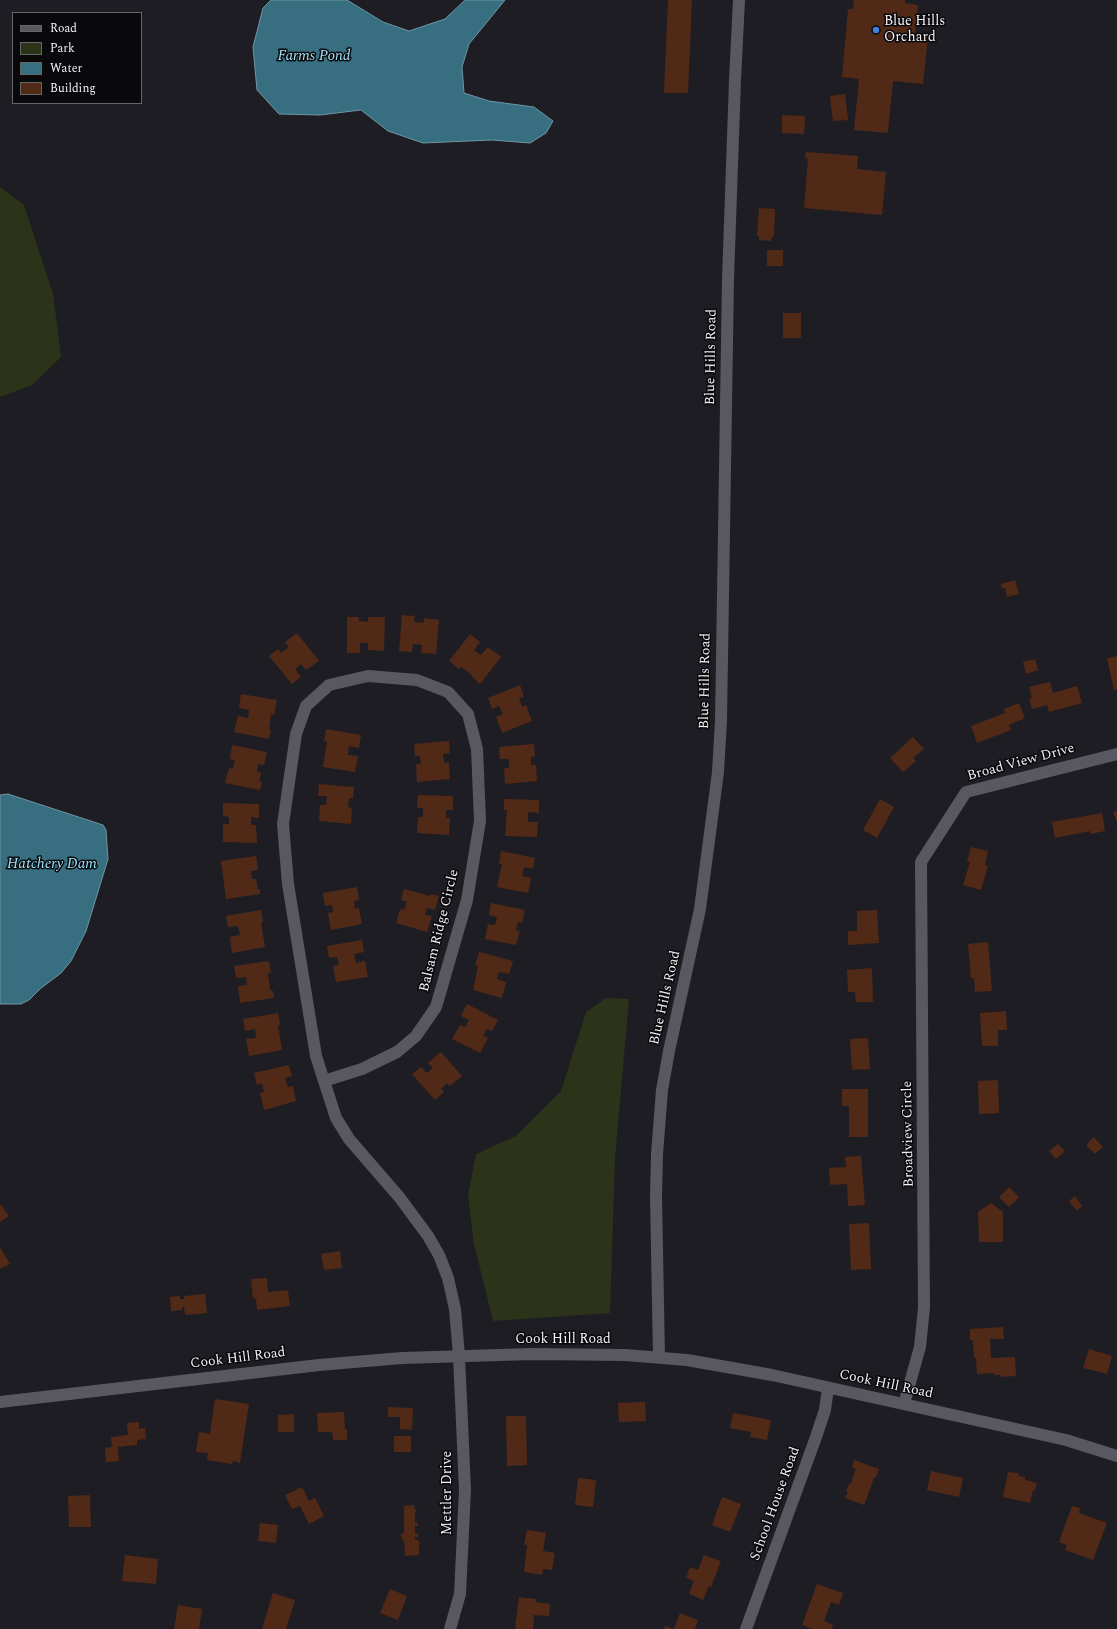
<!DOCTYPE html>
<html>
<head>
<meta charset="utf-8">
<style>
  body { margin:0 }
  #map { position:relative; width:1117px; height:1629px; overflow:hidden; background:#1f1d24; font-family:Spectral,serif }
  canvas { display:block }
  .legend { position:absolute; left:12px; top:12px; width:130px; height:92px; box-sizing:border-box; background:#09080b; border:1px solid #666569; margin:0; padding:5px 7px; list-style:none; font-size:12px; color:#f2f0f5 }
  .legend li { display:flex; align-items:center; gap:8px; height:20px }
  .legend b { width:20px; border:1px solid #666569 }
</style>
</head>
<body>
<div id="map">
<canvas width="1117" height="1629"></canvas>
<ul class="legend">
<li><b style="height:5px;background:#59575f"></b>Road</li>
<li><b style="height:11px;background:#2b3319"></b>Park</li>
<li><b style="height:11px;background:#376f81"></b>Water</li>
<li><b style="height:11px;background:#512917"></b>Building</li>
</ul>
</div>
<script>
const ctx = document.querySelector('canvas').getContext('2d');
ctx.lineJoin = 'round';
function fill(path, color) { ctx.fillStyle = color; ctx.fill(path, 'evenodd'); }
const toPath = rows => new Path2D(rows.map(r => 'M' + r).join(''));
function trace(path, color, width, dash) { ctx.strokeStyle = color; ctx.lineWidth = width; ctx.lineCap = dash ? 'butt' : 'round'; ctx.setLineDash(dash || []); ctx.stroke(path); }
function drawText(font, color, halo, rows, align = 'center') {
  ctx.font = font + ' Spectral,serif'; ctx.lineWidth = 3; ctx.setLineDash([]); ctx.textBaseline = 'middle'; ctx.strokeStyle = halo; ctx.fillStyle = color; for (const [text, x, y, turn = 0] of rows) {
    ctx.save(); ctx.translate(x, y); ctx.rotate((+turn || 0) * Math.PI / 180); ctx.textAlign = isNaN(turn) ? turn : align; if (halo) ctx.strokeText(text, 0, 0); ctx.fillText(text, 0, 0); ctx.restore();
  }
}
fill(toPath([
  [0,187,24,205,53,294,61,357,32,385,0,397],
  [606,998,629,999,615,1158,610,1313,493,1321,474,1244,468,1196,476,1154,516,1136,561,1091,586,1012]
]), '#2b3319');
const water = toPath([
  [271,0,347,0,383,22,409,31,445,19,465,0,505,0,469,44,462,67,464,93,489,101,534,107,553,121,546,133,530,143,492,140,423,143,388,131,361,110,320,115,279,114,257,90,253,47,263,8,271,0],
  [8,794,103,825,106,830,108,859,86,931,71,961,61,973,40,989,29,1000,21,1004,0,1004,0,795,8,794]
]);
fill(water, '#376f81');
trace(water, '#6f96a4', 1);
fill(toPath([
  [668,0,692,0,688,93,664,93],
  [854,0,905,0,905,3,918,5,915,36,928,37,923,84,893,81,888,133,854,130,859,79,842,77,848,9,853,9],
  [845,94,848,120,833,121,830,96],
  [782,115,805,116,804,134,782,133],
  [806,152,858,156,857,169,886,172,882,215,804,208,808,158,805,158],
  [759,208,775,209,774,236,772,237,771,241,759,240,759,236,757,236],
  [767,250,783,250,783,266,767,266],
  [783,313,801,313,801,338,783,338],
  [1015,580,1019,594,1007,597,1005,588,1002,588,1001,584],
  [402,615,415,616,414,622,424,623,424,618,439,620,436,654,421,653,422,645,413,644,412,652,399,651],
  [347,617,359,617,359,621,368,622,368,617,385,617,384,651,368,650,368,643,360,643,360,653,347,653],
  [297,633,319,661,306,670,301,664,295,669,301,677,292,684,269,656,278,649,281,653,289,647,285,642],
  [470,634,480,642,474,650,481,655,488,647,501,657,480,684,472,677,473,676,461,667,459,669,449,661],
  [1117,656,1117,689,1114,690,1107,658],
  [1035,659,1038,670,1026,674,1023,662],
  [1050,682,1053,693,1077,686,1082,703,1049,712,1047,705,1032,709,1029,699,1032,698,1029,687],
  [520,685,524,697,519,698,522,707,526,705,532,721,502,733,496,717,503,714,499,706,492,709,488,698],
  [241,694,277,700,274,715,271,714,269,730,271,730,269,739,234,732,238,716,248,718,249,710,239,708],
  [1019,703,1025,718,1009,725,1011,730,977,743,971,726,1005,713,1004,709],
  [326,729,361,735,359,748,349,746,348,755,358,756,355,772,323,767,327,741,324,741],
  [913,737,924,749,913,758,916,761,903,772,890,758],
  [449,741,450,753,443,754,444,763,449,762,450,779,417,782,416,764,421,764,420,756,415,756,414,744],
  [534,744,535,756,531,757,531,765,536,765,537,781,505,784,504,768,509,768,509,759,500,759,499,747],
  [232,745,267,752,264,765,258,764,257,772,261,773,259,781,262,781,260,790,225,783,229,768,233,769,235,760,230,759],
  [319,784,354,787,353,798,349,798,348,807,352,808,351,824,319,821,320,805,326,805,327,796,318,796],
  [418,795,453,796,453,810,446,810,446,818,450,818,449,835,417,833,418,817,423,817,423,808,417,808],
  [504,799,539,800,539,813,528,812,528,822,538,822,537,837,505,836,507,810,504,810],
  [880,799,894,807,877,838,863,830],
  [223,803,259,804,259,818,251,817,251,825,256,825,257,843,223,842,223,824,229,824,229,817,223,816],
  [1117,811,1117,822,1113,812],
  [1102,813,1105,831,1090,834,1090,831,1055,838,1052,822],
  [971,847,988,851,985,865,988,866,981,890,963,885,970,862,967,861],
  [501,851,535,858,533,869,524,867,522,876,531,878,528,893,497,887,502,864,499,864],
  [256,856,258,870,251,871,252,879,256,879,258,889,260,889,260,894,226,899,221,861],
  [357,887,359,900,354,901,355,909,359,908,362,924,331,930,328,913,333,912,332,905,325,906,323,893],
  [404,889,430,896,431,894,439,896,435,910,427,908,425,915,432,916,427,932,396,923,400,909,404,910,407,902,401,900],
  [491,903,525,910,522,923,518,922,516,930,520,931,516,945,485,939,488,924,495,925,497,917,489,915],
  [261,910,263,922,261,923,265,947,232,953,230,937,240,935,238,926,228,927,226,916],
  [877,910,879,943,848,945,848,931,857,931,857,911],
  [362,940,364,952,354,954,356,963,365,961,368,977,336,982,333,966,339,965,337,957,329,958,327,946],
  [988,942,992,991,975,992,974,978,971,978,968,944],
  [479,952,513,961,509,974,499,972,497,979,506,982,502,998,473,990,478,966,475,965],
  [269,961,271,973,268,973,270,990,273,991,274,998,240,1003,238,986,247,985,246,977,236,978,234,966],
  [872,968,873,1002,856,1002,855,992,848,992,847,970],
  [467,1004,498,1020,492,1031,487,1029,483,1036,488,1038,480,1053,452,1039,460,1025,465,1027,469,1020,461,1016],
  [1006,1011,1007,1030,998,1030,998,1046,982,1046,980,1013],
  [278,1013,280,1025,278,1026,282,1050,249,1056,246,1039,256,1038,255,1029,245,1031,243,1019],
  [868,1038,870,1069,852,1070,850,1039],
  [441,1052,462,1076,450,1086,447,1083,441,1089,444,1092,435,1100,412,1074,421,1067,427,1073,433,1068,428,1063],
  [289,1065,292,1076,285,1078,288,1087,293,1086,296,1101,264,1110,260,1093,264,1092,262,1083,257,1085,254,1073],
  [998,1080,999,1113,979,1114,978,1081],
  [842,1089,868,1089,868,1137,849,1137,849,1106,842,1106],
  [1094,1137,1103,1147,1095,1154,1087,1146,1087,1144],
  [1058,1144,1065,1151,1056,1159,1049,1151],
  [861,1156,865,1205,848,1206,847,1184,830,1185,829,1168,846,1167,845,1157],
  [1009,1187,1019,1197,1009,1207,999,1197],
  [1075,1196,1082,1206,1077,1211,1069,1201],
  [991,1203,1003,1212,1003,1242,979,1242,978,1212],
  [0,1204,9,1216,0,1222],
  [869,1223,871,1269,851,1270,849,1224],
  [0,1247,10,1264,0,1269],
  [340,1251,342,1268,324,1270,321,1254],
  [267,1278,268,1292,288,1290,290,1306,257,1310,256,1298,253,1299,251,1279],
  [205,1294,207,1313,185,1315,184,1307,182,1307,182,1310,171,1311,170,1297,180,1296,180,1299,184,1299,184,1296],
  [1003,1327,1004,1339,990,1339,991,1358,1015,1357,1016,1376,1001,1377,1001,1375,994,1375,994,1373,977,1374,976,1358,974,1358,973,1340,970,1340,970,1329],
  [1089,1349,1112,1356,1107,1374,1083,1368],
  [215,1399,249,1404,240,1463,233,1461,232,1464,207,1460,208,1453,196,1452,199,1432,210,1434],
  [645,1402,646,1421,619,1422,618,1403],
  [388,1407,413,1408,412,1430,400,1429,400,1417,388,1417],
  [344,1412,345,1429,347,1429,347,1440,333,1440,332,1432,318,1432,317,1413],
  [733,1413,771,1420,767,1440,750,1437,751,1432,730,1428],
  [294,1414,294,1432,278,1432,278,1415],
  [506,1416,526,1416,527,1465,507,1466],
  [139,1422,139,1429,145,1428,146,1439,137,1440,137,1445,118,1447,119,1461,106,1462,105,1448,112,1447,111,1437,128,1435,127,1423],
  [394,1436,411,1436,411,1452,394,1452],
  [854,1460,879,1469,876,1477,874,1478,864,1505,845,1498,848,1492,846,1491,849,1484,851,1483,856,1469,852,1468],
  [931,1471,963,1478,959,1497,927,1490],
  [1008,1472,1018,1473,1019,1476,1025,1477,1025,1480,1037,1483,1035,1490,1033,1490,1030,1503,1003,1497],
  [578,1478,596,1480,593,1507,575,1505],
  [302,1487,309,1501,315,1498,324,1516,309,1524,300,1506,292,1509,285,1495],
  [90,1495,91,1527,69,1527,68,1496],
  [722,1497,741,1504,730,1532,712,1525],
  [414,1505,415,1510,417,1510,415,1514,415,1523,418,1523,418,1526,415,1526,415,1534,418,1533,418,1537,415,1537,415,1540,419,1540,419,1555,405,1556,404,1540,402,1540,401,1533,404,1533,404,1506],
  [1072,1506,1080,1508,1079,1513,1107,1523,1093,1560,1065,1550,1067,1545,1059,1542],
  [260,1523,278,1525,276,1543,258,1541],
  [527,1530,546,1533,543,1551,555,1553,552,1570,543,1569,542,1575,524,1572,527,1545,524,1545],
  [125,1555,158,1559,156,1584,122,1581],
  [704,1555,721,1561,711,1587,709,1586,703,1600,689,1594,694,1581,686,1578,690,1567,698,1570],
  [817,1584,843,1593,839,1605,831,1602,824,1621,833,1625,832,1629,813,1629,802,1625],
  [390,1589,407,1596,398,1620,380,1613],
  [273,1593,295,1600,286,1629,262,1629],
  [519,1597,536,1599,536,1602,550,1604,549,1616,534,1615,533,1629,515,1629],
  [178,1605,202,1609,199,1629,174,1629],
  [680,1613,698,1620,695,1629,664,1629,665,1626,674,1629]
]), '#512917');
trace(toPath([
  [368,676,417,680,448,692,468,714,477,749,480,821,467,900,436,1007,416,1036,397,1052,362,1069,324,1081,316,1056,288,884,283,824,296,734,306,706,329,685,368,676],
  [324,1081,336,1118,349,1139,400,1198,428,1236,439,1255,448,1278,455,1309,459,1356,465,1490,460,1594,450,1629],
  [659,1357,656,1196,657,1154,662,1090,669,1051,700,909,718,772,721,721,728,279,735,80,739,0],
  [0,1402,319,1365,402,1358,532,1354,625,1355,687,1360,772,1375,1066,1440,1117,1456],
  [904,1404,920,1347,924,1308,921,862,966,792,1117,754],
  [746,1629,816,1437,825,1410,828,1388]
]), '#59575f', 12);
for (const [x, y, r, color] of [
  [876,30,4,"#3f7fe0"]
]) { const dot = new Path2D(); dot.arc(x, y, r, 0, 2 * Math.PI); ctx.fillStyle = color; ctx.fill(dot); trace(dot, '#09080b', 1.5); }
drawText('14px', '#f2f0f5', '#09080b', [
  ["Blue Hills",884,22],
  ["Orchard",884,38]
], 'left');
drawText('14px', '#f2f0f5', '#09080b', [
  ["Blue Hills Road",712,357,-89],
  ["Blue Hills Road",706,681,-89],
  ["Broad View Drive",1021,763,-15],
  ["Balsam Ridge Circle",440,931,-76],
  ["Blue Hills Road",666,998,-77],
  ["Broadview Circle",909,1134,-91],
  ["Cook Hill Road",563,1340],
  ["Cook Hill Road",238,1359,-7],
  ["Cook Hill Road",886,1385,12],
  ["Mettler Drive",448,1493,-90],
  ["School House Road",776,1504,-70]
]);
drawText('italic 15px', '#9fe4fc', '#09080b', [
  ["Farms Pond",314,57],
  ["Hatchery Dam",52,865]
]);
</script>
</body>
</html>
